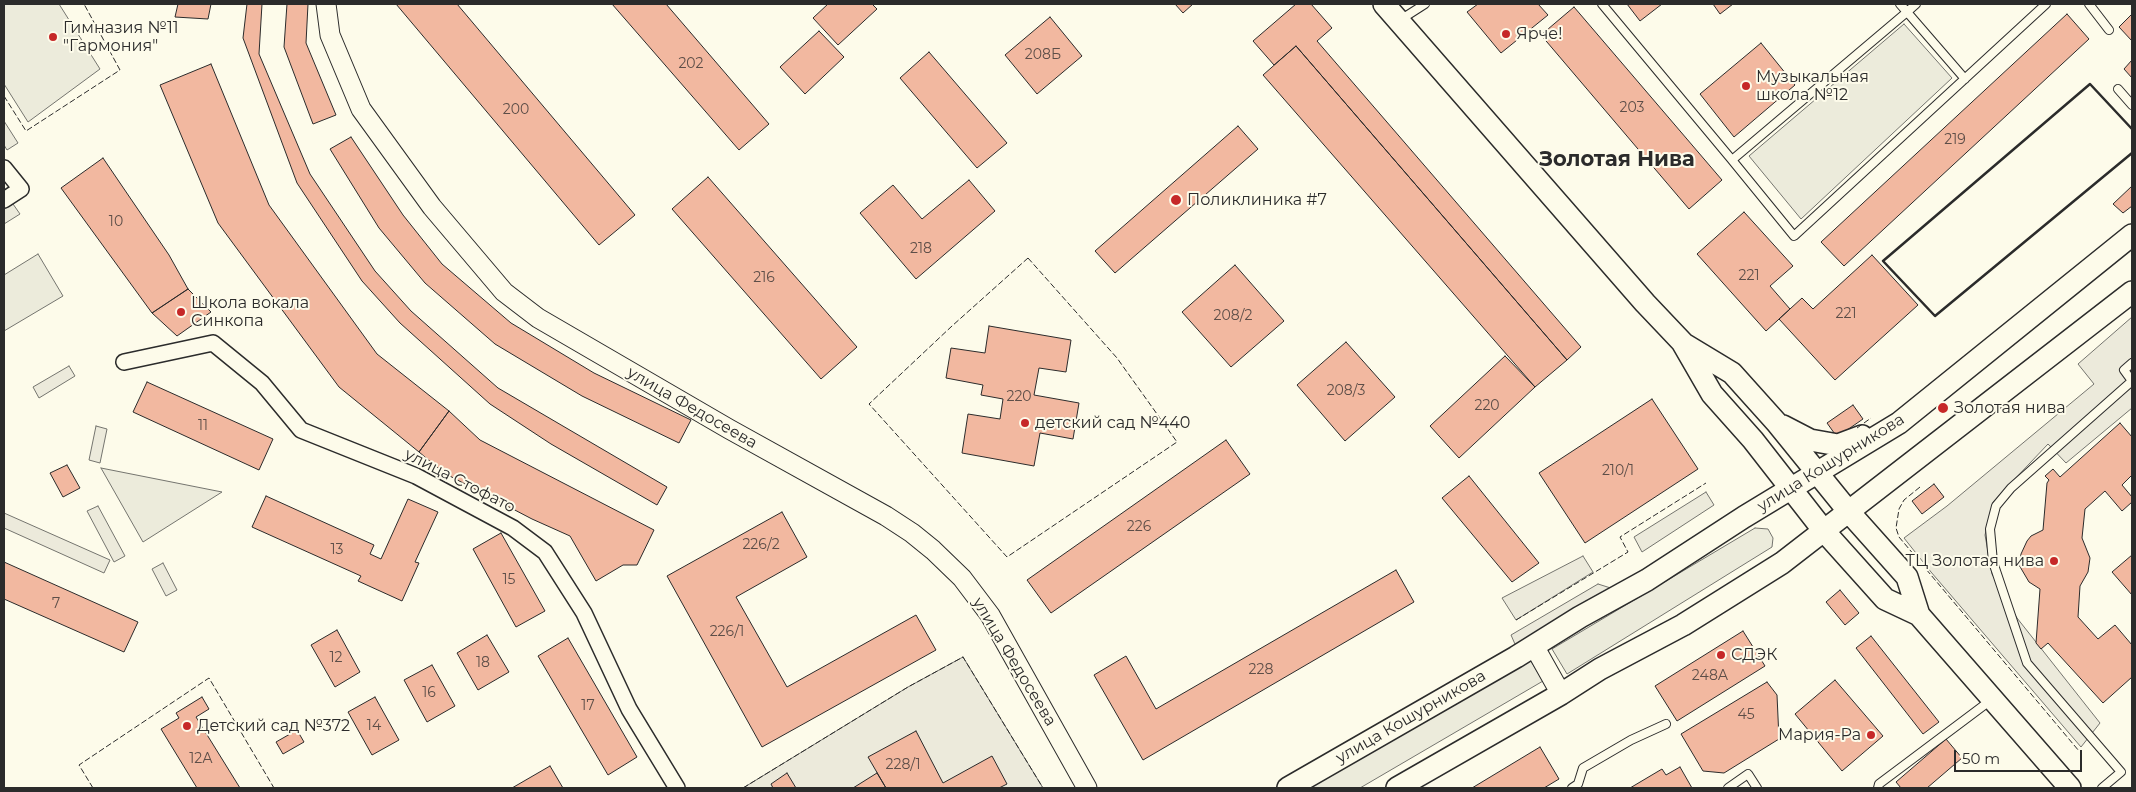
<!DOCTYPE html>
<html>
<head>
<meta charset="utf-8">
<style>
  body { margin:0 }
  #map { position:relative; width:2136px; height:792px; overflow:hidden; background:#fdfbea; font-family:Montserrat,sans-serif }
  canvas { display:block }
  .frame { position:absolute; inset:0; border:5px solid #2b2b2b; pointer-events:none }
  .scale { position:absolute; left:1954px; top:750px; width:128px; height:22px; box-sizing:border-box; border:2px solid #2b2b2b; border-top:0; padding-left:6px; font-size:15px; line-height:18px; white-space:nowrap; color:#2b2b2b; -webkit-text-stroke:4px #fdfbea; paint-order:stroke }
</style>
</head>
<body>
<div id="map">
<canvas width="2136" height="792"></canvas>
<div class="frame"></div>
<div class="scale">50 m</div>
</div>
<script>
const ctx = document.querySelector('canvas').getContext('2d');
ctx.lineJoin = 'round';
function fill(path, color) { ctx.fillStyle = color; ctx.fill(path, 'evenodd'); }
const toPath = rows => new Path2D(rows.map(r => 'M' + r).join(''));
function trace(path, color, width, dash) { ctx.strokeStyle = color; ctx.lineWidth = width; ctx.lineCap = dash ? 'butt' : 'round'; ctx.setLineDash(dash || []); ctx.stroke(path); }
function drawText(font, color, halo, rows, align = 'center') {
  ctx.font = font + ' Montserrat,sans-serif'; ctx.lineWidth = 4; ctx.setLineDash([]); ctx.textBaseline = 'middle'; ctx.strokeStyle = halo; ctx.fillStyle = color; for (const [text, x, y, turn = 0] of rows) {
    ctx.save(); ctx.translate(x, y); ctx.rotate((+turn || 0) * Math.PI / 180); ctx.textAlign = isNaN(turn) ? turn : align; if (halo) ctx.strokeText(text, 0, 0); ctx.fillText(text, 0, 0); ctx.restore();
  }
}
const green = toPath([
  [4,4,59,4,100,69,28,122,4,84,4,4],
  [1904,24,1952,78,1801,219,1749,156,1904,24],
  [38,254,63,296,4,331,4,275,38,254],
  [101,468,222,492,143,542,101,468],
  [1755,528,1768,529,1773,538,1772,547,1567,674,1552,649,1755,528],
  [1529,658,1543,681,1360,788,1309,788,1529,658]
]);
fill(green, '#ecebdb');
trace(green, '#74746e', 1);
const parking = toPath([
  [4,121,18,143,7,150,4,145,4,121],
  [13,204,20,214,4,224,4,209,13,204],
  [2132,317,2132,357,2126,363,2132,371,2132,408,2066,463,2048,444,1993,502,1985,535,1992,574,2017,618,2100,723,2081,747,1931,572,1904,538,1947,506,2094,384,2078,364,2132,317],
  [69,366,75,376,39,398,33,387,69,366],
  [96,426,107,429,100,463,89,460,96,426],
  [1706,492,1714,505,1642,552,1634,537,1706,492],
  [98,506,125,556,114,562,87,511,98,506],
  [4,513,110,560,104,573,4,528,4,513],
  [1583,556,1593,572,1516,620,1502,598,1583,556],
  [163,563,177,590,166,596,152,569,163,563],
  [1598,584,1617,590,1518,651,1511,635,1598,584],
  [963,657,1043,788,743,788,908,687,963,657]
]);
fill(parking, '#eceadb');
trace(parking, '#74746e', 1);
const building = toPath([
  [178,4,211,4,208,19,175,17,178,4],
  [247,4,262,4,259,54,310,174,375,271,411,311,498,388,667,487,657,505,551,444,490,404,400,323,362,281,297,183,243,38,247,4],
  [287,4,308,4,306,43,336,115,313,124,284,47,287,4],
  [396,4,457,4,635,215,599,245,396,4],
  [612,4,666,4,769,124,739,150,612,4],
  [828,4,872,4,877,9,838,45,813,18,828,4],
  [1175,4,1193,4,1183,13,1175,4],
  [1296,4,1311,4,1332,28,1317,41,1581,347,1567,360,1296,46,1274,65,1253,41,1296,4],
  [1478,4,1538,4,1548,15,1501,53,1467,12,1478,4],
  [1627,4,1662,4,1640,21,1627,4],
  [1713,4,1733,4,1720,14,1713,4],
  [1574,7,1722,180,1689,209,1541,35,1574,7],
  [2067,14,2089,39,1844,266,1821,242,2067,14],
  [2132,14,2132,41,2119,27,2132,14],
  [1050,17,1082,56,1037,94,1005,55,1050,17],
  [819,31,844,57,805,94,780,67,819,31],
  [1761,43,1795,85,1734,137,1700,94,1761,43],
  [1296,46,1567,360,1535,387,1263,75,1296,46],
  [929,52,1007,143,977,168,900,78,929,52],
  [2132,60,2132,78,2124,69,2132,60],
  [211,64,269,205,377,354,449,411,419,452,339,387,218,223,160,85,211,64],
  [1238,126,1258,149,1115,273,1095,251,1238,126],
  [351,137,403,215,442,264,511,323,594,373,691,420,679,443,582,396,495,344,425,283,379,228,330,149,351,137],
  [103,158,169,255,188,289,152,313,61,188,103,158],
  [708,177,857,347,821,379,672,209,708,177],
  [969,180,995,211,916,279,860,213,893,185,922,219,969,180],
  [2132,186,2132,206,2123,213,2113,204,2132,186],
  [1744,212,1793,266,1770,286,1790,309,1766,331,1697,254,1744,212],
  [1872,255,1918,305,1835,380,1779,319,1802,298,1813,309,1872,255],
  [1235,265,1284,321,1231,367,1182,312,1235,265],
  [188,289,211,312,177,336,152,313,188,289],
  [989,326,1071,340,1066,372,1039,368,1034,395,1079,403,1073,439,1040,433,1034,466,962,453,968,414,1000,419,1003,399,981,395,983,385,946,378,951,348,985,353,989,326],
  [1346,342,1395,397,1345,441,1297,385,1346,342],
  [1505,356,1535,387,1459,458,1430,426,1505,356],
  [147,382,273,439,259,470,133,412,147,382],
  [1652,399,1698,469,1585,543,1539,473,1652,399],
  [1853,405,1863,419,1837,437,1827,423,1853,405],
  [449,411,480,440,654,530,637,565,623,565,596,581,570,536,532,519,444,473,419,452,449,411],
  [2120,423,2132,437,2132,475,2122,485,2132,497,2132,502,2122,511,2105,491,2085,509,2082,538,2090,558,2088,572,2080,586,2078,617,2098,639,2115,625,2132,645,2132,677,2103,703,2048,643,2041,649,2036,643,2040,589,2029,582,2019,565,2021,554,2027,541,2031,536,2043,530,2047,483,2049,480,2045,476,2053,469,2060,477,2120,423],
  [1226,440,1250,474,1051,613,1027,580,1226,440],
  [67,465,80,488,63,497,50,473,67,465],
  [1469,476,1539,563,1512,582,1442,498,1469,476],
  [1934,484,1944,497,1922,514,1912,501,1934,484],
  [266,496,374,545,370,554,381,559,408,499,438,512,415,562,419,563,402,601,358,581,361,576,252,527,266,496],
  [782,512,807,557,736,597,787,687,916,615,936,650,762,747,667,576,782,512],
  [501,533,545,611,516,627,473,549,501,533],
  [2132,555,2132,595,2112,572,2132,555],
  [4,562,138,622,124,652,4,599,4,562],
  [1396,570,1414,602,1143,760,1094,675,1126,656,1156,709,1396,570],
  [1840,590,1859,613,1845,625,1826,602,1840,590],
  [337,630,360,672,335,687,311,645,337,630],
  [1743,631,1765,666,1677,721,1655,686,1743,631],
  [487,635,509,672,478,690,457,653,487,635],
  [1871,636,1939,722,1923,734,1856,648,1871,636],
  [568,638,637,757,608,775,538,656,568,638],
  [432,665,455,706,427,722,404,680,432,665],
  [1835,680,1883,736,1842,771,1795,714,1835,680],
  [1767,682,1777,695,1779,739,1724,773,1703,771,1681,734,1767,682],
  [202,697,209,709,196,717,240,788,197,788,161,729,179,718,176,713,202,697],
  [375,697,399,740,372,755,348,712,375,697],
  [297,730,304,742,283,754,276,742,297,730],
  [916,731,943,783,992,756,1007,784,999,788,886,788,868,757,916,731],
  [1946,739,1962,758,1927,788,1901,788,1896,782,1946,739],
  [1540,747,1559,779,1544,788,1472,788,1540,747],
  [550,766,563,788,512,788,550,766],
  [1680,767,1692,788,1630,788,1662,769,1666,775,1680,767],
  [787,773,796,788,773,788,771,784,787,773],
  [877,773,886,788,853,788,877,773]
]);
fill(building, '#f2b8a0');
trace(building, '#2b2b2b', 1);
const service = toPath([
  [1602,4,1732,160,1907,12,1965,79],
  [1900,4,1907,12,1916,4],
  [2089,4,2109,30],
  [1400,20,1425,4],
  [2118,89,2132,105],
  [1732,160,1794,236,2046,4],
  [2132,363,2124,370,2132,381],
  [1572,788,1578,784,1583,768,1631,740,1666,724],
  [1728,788,1748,774,1757,788],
  [1878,788,1879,784,1991,700],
  [2102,788,2121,772,2027,663,1993,562,1990,529,1996,506,2011,488,2132,381]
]);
const minor = toPath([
  [4,168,21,189,4,200],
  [124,362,213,343,262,383,301,430,416,476,513,528,545,552,584,613,629,709,677,788]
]);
const tertiary = toPath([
  [326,4,330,35,361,109,432,207,504,292,538,318,729,429,886,516,912,533,933,550,962,578,990,615,1087,788],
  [1534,646,1561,694]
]);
const secondary = toPath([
  [1384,4,1645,303,1682,342,1712,394,1753,440,1824,531,1885,599,1919,615],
  [1684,344,1732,373,1776,422,1849,512,1907,577,1919,615,2070,788],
  [1783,426,1810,440,1838,445,1862,436],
  [1288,788,1516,657,1580,617,1647,580,1744,517,1899,423,2132,235],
  [1397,788,1561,694,1600,669,1683,625,1782,563,2132,292]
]);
trace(service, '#2b2b2b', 10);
trace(minor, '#2b2b2b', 18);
trace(tertiary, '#2b2b2b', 21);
trace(secondary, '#2b2b2b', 24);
trace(service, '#fdfbea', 8);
trace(minor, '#fdfbea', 15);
trace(tertiary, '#fdfbea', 19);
trace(secondary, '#fdfbea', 21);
trace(toPath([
  [4,96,26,131,120,70,84,4],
  [1028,258,1117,358,1177,442,1007,557,869,404,952,326,1028,258],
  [1857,428,1871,418],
  [1920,487,1904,500,1899,509,1896,528,1899,537,2079,751],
  [1516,620,1628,552,1620,537,1706,483],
  [93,788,79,765,209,678,274,788],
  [743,788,908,687,963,657,1043,788]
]), '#2b2b2b', 1, [6, 2.5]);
trace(toPath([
  [2132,129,2090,84,1883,261,1935,316,2132,153]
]), '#2b2b2b', 2.5);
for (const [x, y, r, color] of [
  [1506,34,5,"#c62828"],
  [53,37,5,"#c62828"],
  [1746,86,5,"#c62828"],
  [1176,200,6,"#c62828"],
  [181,312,5,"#c62828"],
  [1943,408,6,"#c62828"],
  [1025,423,5,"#c62828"],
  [2054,561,5,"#c62828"],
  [1721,655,5,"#c62828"],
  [187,726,5,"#c62828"],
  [1871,735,5,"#c62828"]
]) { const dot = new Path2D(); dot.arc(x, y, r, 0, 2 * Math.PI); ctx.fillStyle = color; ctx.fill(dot); trace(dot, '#fdfbea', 2); }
drawText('14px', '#5d4e48', null, [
  ["208Б",1043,55],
  ["202",691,64],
  ["203",1632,108],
  ["200",516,110],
  ["219",1955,140],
  ["10",116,222],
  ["218",921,249],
  ["221",1749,276],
  ["216",764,278],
  ["221",1846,314],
  ["208/2",1233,316],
  ["208/3",1346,391],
  ["220",1019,397],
  ["220",1487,406],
  ["11",203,426],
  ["210/1",1618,471],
  ["226",1139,527],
  ["226/2",761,545],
  ["13",337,550],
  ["15",509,580],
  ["7",56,604],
  ["226/1",727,632],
  ["12",336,658],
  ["18",483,663],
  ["228",1261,670],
  ["248А",1710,676],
  ["16",429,693],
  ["17",588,706],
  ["45",1746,715],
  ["14",374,726],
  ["12А",201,759],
  ["228/1",903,765]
]);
drawText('16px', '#2b2b2b', '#fdfbea', [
  ["Гимназия №11",63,28],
  ["\"Гармония\"",63,46],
  ["Ярче!",1516,34],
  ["Музыкальная",1756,77],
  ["школа №12",1756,95],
  ["Поликлиника #7",1187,200],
  ["Школа вокала",191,303],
  ["Синкопа",191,321],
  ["Золотая нива",1954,408],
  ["детский сад №440",1035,423],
  ["ТЦ Золотая нива",2044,561,"right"],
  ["СДЭК",1731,655],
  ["Детский сад №372",197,726],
  ["Мария-Ра",1861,735,"right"]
], 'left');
drawText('16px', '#2b2b2b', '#fdfbea', [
  ["улица Федосеева",692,408,30],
  ["улица Кошурникова",1831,463,-32],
  ["улица Стофато",460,481,27],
  ["улица Федосеева",1014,662,59],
  ["улица Кошурникова",1411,717,-30]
]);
drawText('bold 21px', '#2b2b2b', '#fdfbea', [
  ["Золотая Нива",1617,160]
]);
</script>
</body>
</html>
